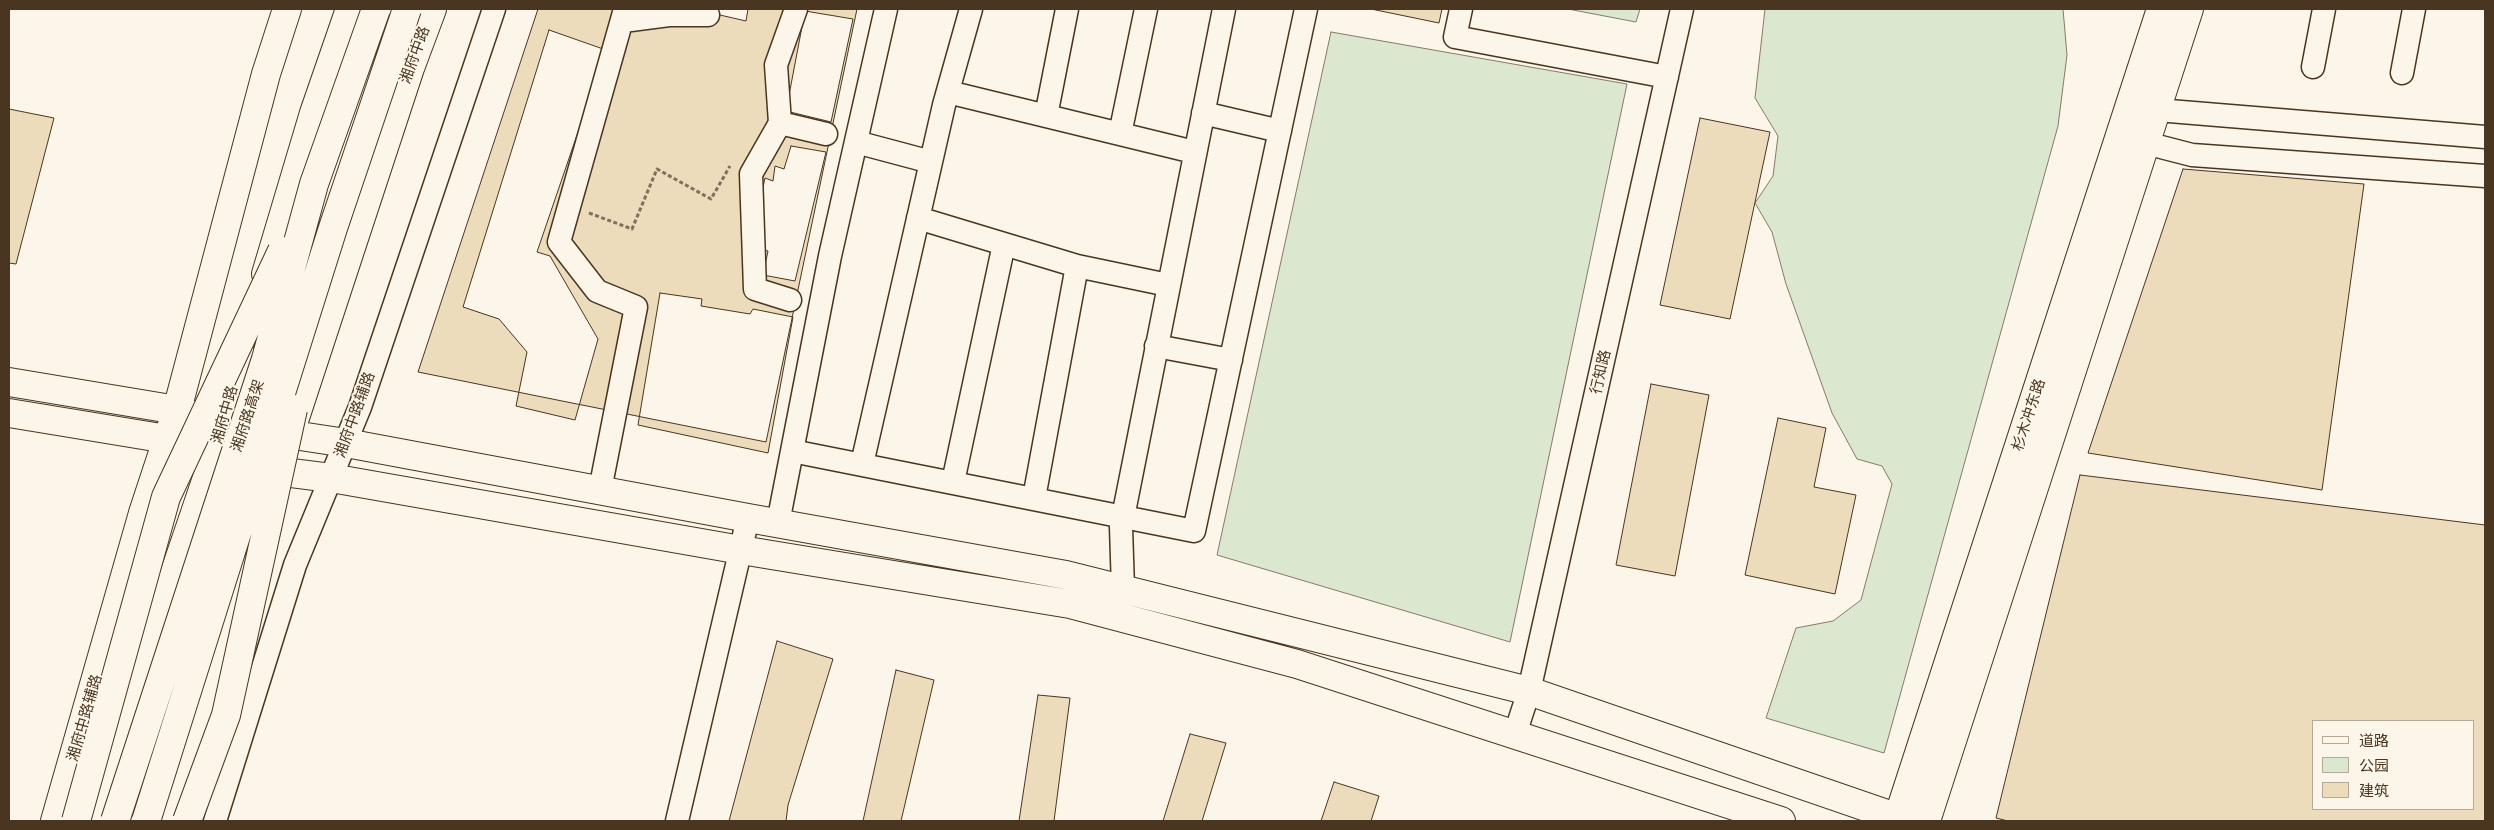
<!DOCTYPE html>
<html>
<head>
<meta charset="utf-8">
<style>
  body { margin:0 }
  #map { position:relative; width:2494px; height:830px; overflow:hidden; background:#fbf6e9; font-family:Cabin,"Noto Sans SC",sans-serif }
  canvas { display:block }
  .frame { position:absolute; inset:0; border:10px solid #4a3520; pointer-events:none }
  .legend { position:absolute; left:2312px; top:720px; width:162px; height:90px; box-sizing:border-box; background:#fbf6e9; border:1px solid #b4a999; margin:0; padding:6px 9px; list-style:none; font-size:15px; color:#4a3520 }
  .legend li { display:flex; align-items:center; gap:10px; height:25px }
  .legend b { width:25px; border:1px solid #b4a999 }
</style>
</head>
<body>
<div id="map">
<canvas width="2494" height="830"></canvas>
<div class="frame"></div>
<ul class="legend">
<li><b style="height:6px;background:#fbf6e9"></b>道路</li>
<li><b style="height:14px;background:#dce7d0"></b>公园</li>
<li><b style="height:14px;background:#ecdcbc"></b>建筑</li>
</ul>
</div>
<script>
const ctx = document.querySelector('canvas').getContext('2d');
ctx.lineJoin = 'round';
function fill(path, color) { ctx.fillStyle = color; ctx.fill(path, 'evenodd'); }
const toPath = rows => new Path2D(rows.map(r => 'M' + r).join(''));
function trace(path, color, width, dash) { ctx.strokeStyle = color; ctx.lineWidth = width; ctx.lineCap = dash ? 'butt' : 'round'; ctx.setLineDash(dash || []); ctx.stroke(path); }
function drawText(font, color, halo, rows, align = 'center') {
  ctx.font = font + ' Cabin,"Noto Sans SC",sans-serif'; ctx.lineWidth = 4; ctx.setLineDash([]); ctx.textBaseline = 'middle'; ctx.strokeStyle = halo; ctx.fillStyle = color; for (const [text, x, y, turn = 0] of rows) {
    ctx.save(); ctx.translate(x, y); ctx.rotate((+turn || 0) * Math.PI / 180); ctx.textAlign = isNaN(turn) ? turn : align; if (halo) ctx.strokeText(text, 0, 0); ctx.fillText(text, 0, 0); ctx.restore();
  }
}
const green = toPath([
  [1568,9,1640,9,1636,22,1568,9],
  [1765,9,2063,9,2067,55,2058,126,1884,753,1766,718,1796,628,1833,621,1861,600,1892,484,1882,466,1857,459,1832,413,1786,284,1772,232,1755,203,1773,176,1778,136,1755,98,1765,9],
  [1331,32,1627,84,1510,642,1217,555,1331,32]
]);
fill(green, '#dce7d0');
trace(green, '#887966', 1);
const building = toPath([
  [538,9,857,9,766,442,418,372,538,9],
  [694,9,748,9,746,21,694,9],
  [1371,9,1442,9,1439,23,1371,9],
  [805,11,853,19,831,122,786,111,805,11],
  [549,30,606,50,537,252,550,256,598,339,575,420,516,406,527,352,499,319,463,307,549,30],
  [9,109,54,118,16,264,9,263,9,109],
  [1700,118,1770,132,1730,319,1660,305,1700,118],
  [791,146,826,152,795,281,763,275,768,251,759,249,753,234,765,178,773,181,775,166,784,169,791,146],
  [2183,169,2364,184,2322,490,2088,453,2183,169],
  [660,293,702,299,701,306,750,314,753,309,793,317,768,453,638,425,660,293],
  [1651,384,1709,395,1675,576,1616,565,1651,384],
  [1778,418,1826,428,1814,487,1856,495,1835,594,1745,575,1778,418],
  [2080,475,2485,525,2485,821,2008,821,1996,818,2080,475],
  [2313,721,2473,721,2473,809,2313,809,2313,721],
  [777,641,833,659,788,805,786,821,729,821,777,641],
  [896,670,934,680,901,821,863,821,896,670],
  [1038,695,1070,698,1054,821,1019,821,1038,695],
  [1190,734,1226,743,1202,821,1163,821,1190,734],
  [1334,782,1379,796,1371,821,1321,821,1334,782]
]);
fill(building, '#ecdcbc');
trace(building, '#4a3520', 1);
const minor = toPath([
  [1461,9,1455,37,1667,77],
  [623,21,669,15,708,15],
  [2313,67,2324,9],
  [2402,73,2414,9],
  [948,92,1194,152],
  [2141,105,2157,110,2485,137],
  [1203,113,1280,131],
  [1046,116,1067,9],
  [780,123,826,134],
  [1120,134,1146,9],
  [2130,139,2192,155,2485,176],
  [856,142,931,162],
  [918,218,1004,244,953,482],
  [1004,244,1077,266,1168,285],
  [790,300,755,289,751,174,780,123,776,65,796,9],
  [1156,346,1231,360],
  [792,451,1194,531,1306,9],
  [862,464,944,105,971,9],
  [600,490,636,307,597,291,559,242,625,9],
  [1034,498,1077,266],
  [778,523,830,256,886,9],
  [1123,589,1121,527,1224,9],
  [1515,734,1529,691,1682,9],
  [215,821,295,565,360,407,494,9],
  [677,821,748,518]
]);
const major = toPath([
  [266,274,314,113,350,9],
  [9,382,177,410,221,424,346,443,748,518,1066,575,1529,691,1907,821],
  [9,413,167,439,212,463,331,478,741,550,1070,604,1297,664,1781,821],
  [290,433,410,68,432,9],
  [55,821,143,513,177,410,266,74,287,9],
  [96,821,164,604,212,463,242,356],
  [1897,821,2161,9],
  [1926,821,2189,9]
]);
trace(minor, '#4a3520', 25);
trace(major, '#4a3520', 30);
trace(toPath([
  [589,213,632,229,657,169,711,199,730,166]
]), '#7f6f5c', 3, [4, 2.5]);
trace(minor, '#fbf6e9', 22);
trace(major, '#fbf6e9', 28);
const highwayBridge = toPath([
  [76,821,166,497,282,251],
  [115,821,266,359,314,184,376,9],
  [146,821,333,228,407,9],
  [187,821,226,715,293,409]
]);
trace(highwayBridge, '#4a3520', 30, []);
trace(highwayBridge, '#fbf6e9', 28);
drawText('15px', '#4a3520', '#fbf6e9', [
  ["湘府中路",415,55,-70],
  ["行知路",1601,372,-77],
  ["湘府中路",225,415,-74],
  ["湘府中路辅路",355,415,-70],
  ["杉木冲东路",2029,415,-72],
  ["湘府路高架",248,416,-72],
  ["湘府中路辅路",85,718,-74]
]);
</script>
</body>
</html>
